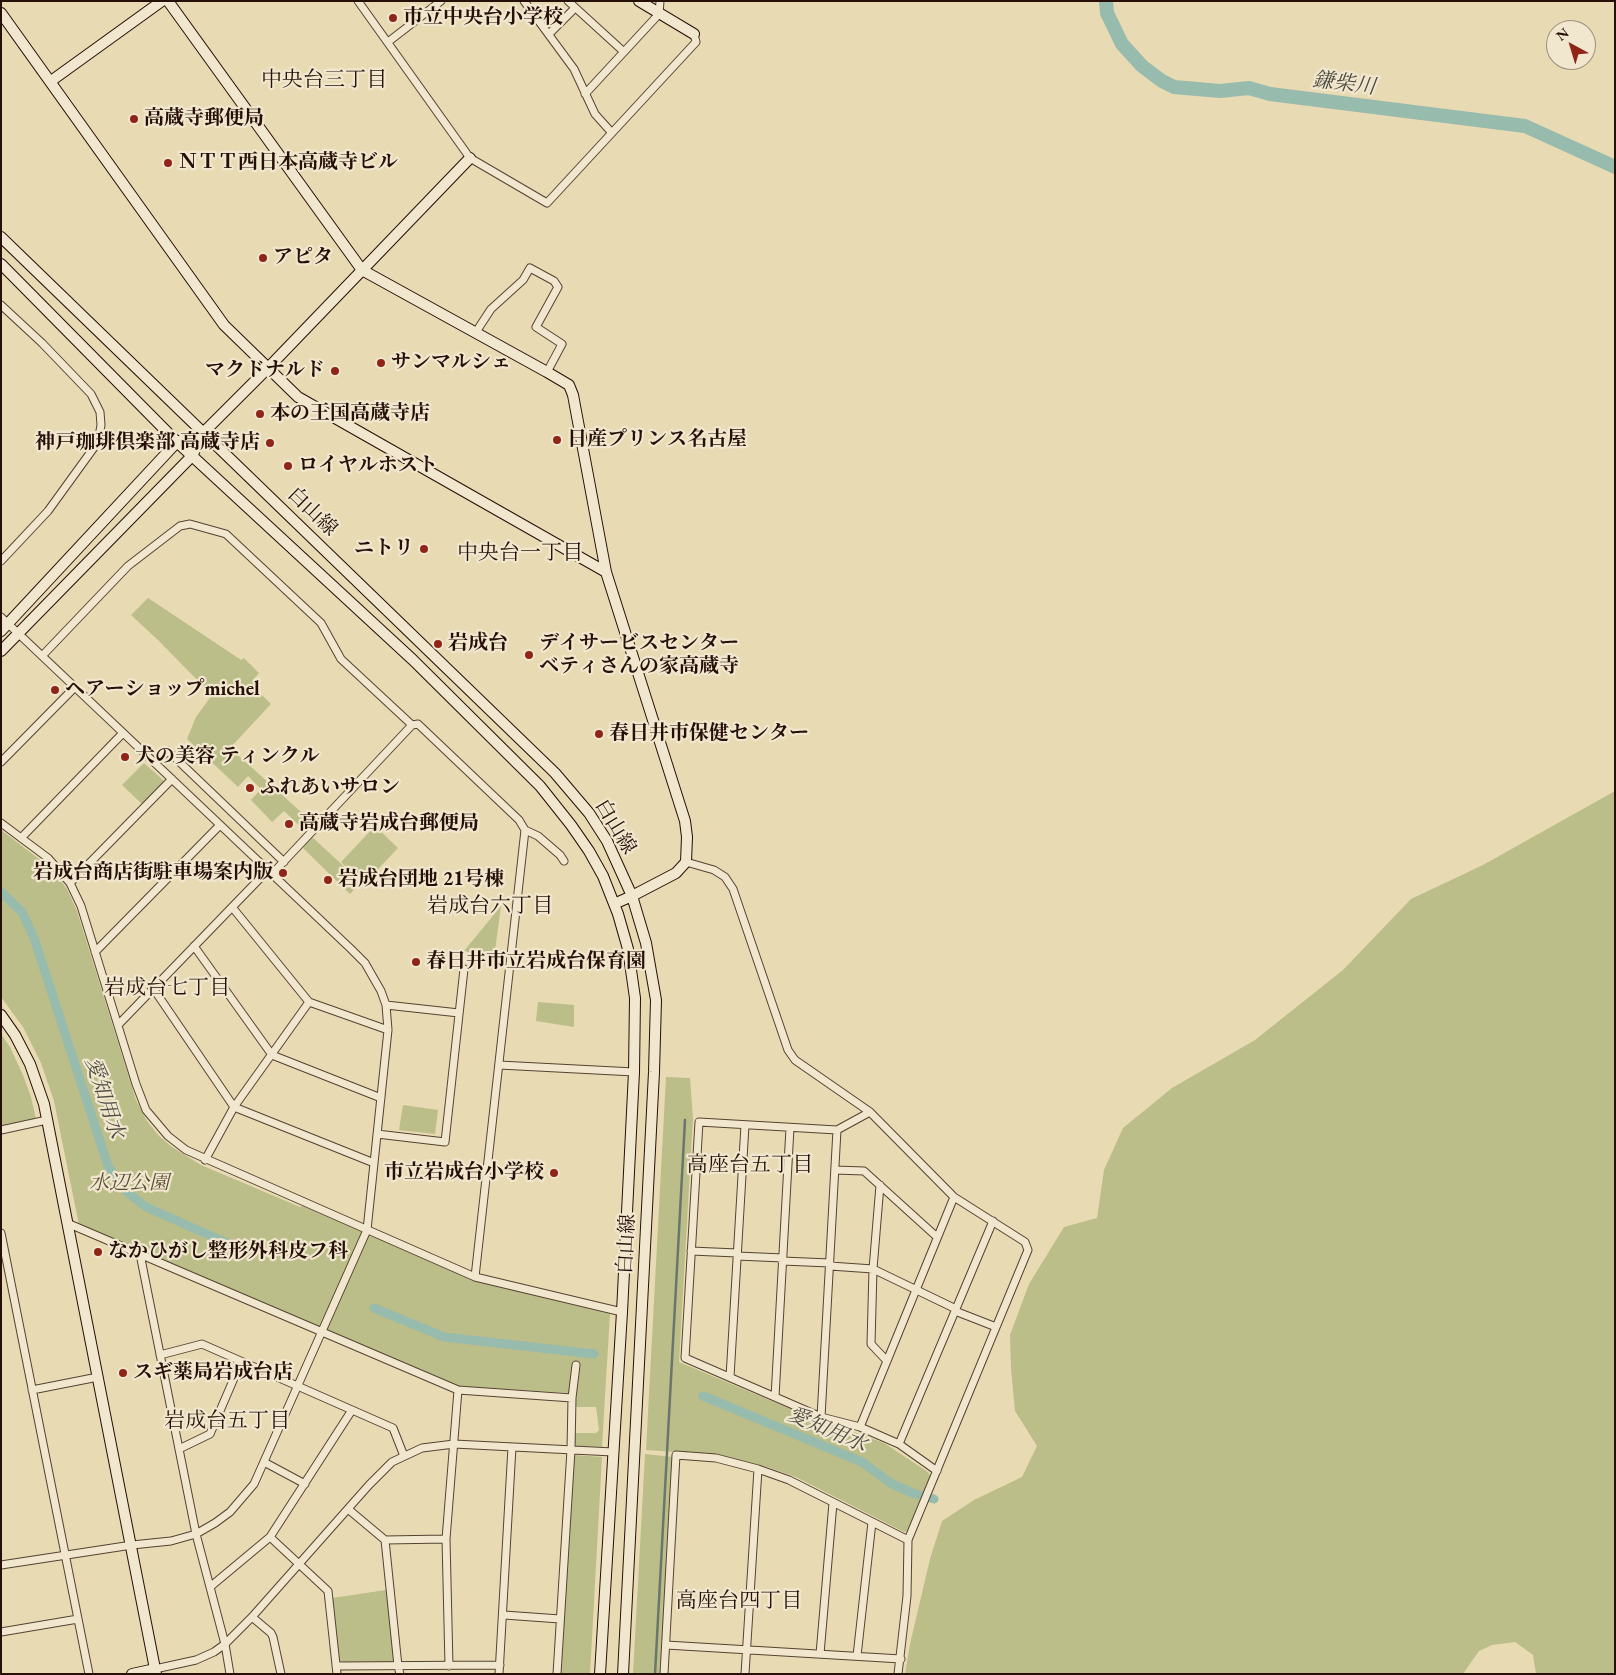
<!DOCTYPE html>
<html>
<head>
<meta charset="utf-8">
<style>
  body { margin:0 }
  #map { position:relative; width:1616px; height:1675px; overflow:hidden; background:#e8dab3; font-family:"EB Garamond",serif }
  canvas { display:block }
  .frame { position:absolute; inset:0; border:2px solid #260f07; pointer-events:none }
  .north { position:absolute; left:1546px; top:20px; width:50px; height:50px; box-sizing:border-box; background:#f0e7ce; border:1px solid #9f917e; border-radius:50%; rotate:321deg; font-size:14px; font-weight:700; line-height:20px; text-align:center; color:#260f07 }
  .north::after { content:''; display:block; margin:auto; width:18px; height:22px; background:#8f2418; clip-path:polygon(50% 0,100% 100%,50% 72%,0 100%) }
</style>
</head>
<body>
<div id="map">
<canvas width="1616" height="1675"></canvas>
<div class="frame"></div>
<div class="north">N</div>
</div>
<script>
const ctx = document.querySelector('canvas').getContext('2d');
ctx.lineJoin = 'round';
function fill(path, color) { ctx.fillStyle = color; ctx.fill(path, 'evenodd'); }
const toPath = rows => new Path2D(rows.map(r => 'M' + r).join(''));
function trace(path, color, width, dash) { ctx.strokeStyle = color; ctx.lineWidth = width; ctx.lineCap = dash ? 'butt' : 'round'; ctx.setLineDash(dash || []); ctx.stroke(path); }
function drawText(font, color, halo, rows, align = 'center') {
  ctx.font = font + ' "EB Garamond","Noto Serif JP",serif'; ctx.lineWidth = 4.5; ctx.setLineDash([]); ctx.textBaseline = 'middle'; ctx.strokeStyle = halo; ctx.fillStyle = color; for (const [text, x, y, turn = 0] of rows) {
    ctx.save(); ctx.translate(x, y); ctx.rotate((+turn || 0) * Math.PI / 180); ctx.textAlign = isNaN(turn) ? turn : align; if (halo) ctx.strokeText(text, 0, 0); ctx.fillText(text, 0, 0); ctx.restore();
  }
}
fill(toPath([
  [148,598,241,660,244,658,259,673,252,681,258,686,256,689,271,704,230,748,310,820,302,828,284,811,272,822,251,800,261,789,248,776,238,787,187,739,196,717,212,695,158,640,131,615],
  [144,763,164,781,142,804,122,785],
  [1615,791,1615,1674,1536,1674,1533,1655,1515,1642,1492,1645,1479,1651,1463,1674,905,1674,910,1644,930,1559,942,1521,974,1500,1022,1477,1037,1446,1015,1411,1011,1368,1010,1335,1029,1284,1064,1227,1097,1218,1104,1170,1123,1128,1172,1088,1255,1040,1343,970,1411,899,1483,865],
  [375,826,398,848,364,884,341,862],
  [1,830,43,862,56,874,67,889,77,911,136,1100,147,1121,159,1136,172,1147,201,1165,300,1207,302,1206,476,1281,610,1314,602,1447,576,1446,574,1443,574,1434,577,1433,596,1433,599,1430,596,1407,577,1407,576,1405,578,1370,572,1370,569,1393,457,1386,79,1225,54,1101,41,1063,23,1027,1,997],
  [312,837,361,882,350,894,303,848],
  [501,906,494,958,464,951],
  [538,1002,574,1005,574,1027,536,1021],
  [1,1034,10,1047,23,1075,31,1097,36,1119,1,1126],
  [666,1077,690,1078,693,1118,679,1362,786,1407,884,1443,928,1472,930,1476,907,1531,904,1532,796,1477,767,1467,719,1455,646,1450],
  [403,1105,438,1110,435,1134,399,1130],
  [645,1454,673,1457,661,1674,633,1674],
  [575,1455,602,1457,590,1674,561,1674,573,1458],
  [386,1590,394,1660,391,1662,342,1662,339,1660,332,1598]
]), '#bbbe89');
trace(toPath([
  [655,1674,685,1120]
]), '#6a766b', 2.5);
trace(toPath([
  [1,892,22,912,34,938,108,1166,126,1191,146,1207,245,1251],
  [374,1308,444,1337,594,1354],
  [703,1396,862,1462,892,1484,915,1494,934,1499]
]), '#97bbad', 9);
trace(toPath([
  [1106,1,1107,13,1122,44,1142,66,1162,81,1174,87,1220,91,1249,88,1270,94,1525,126,1615,167]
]), '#97bbad', 14);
const street = toPath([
  [358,1,470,158,547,203,696,42,694,34],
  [524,1,574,69,595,114,612,133],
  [568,1,624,52],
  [549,34,575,8],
  [388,42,441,1],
  [585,94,659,14,660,1],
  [1,305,42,343,91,394,100,412,101,425,98,442,48,511,1,561],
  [476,332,491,309,523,280,530,268,554,281,558,287,536,327,562,344,547,372],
  [1,617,351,949,365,963,381,991,386,1005,388,1030,367,1230,254,1484,230,1512,215,1523,196,1534,171,1541,132,1545,1,1565],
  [42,656,128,566,180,526,190,524,226,534,321,623,341,659,412,725,418,724,519,820,525,830,538,836,560,855,564,861],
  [1,762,75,687],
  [155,763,168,751,284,862],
  [1,823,48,858,70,883,81,906,136,1084,146,1110,168,1136,186,1150,475,1277,622,1312],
  [21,838,123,733],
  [686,862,714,870,725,877,733,889,788,1050,795,1060,870,1112,954,1197,1025,1242,1028,1250,908,1540,907,1596,898,1674],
  [272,874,412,725],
  [70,883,172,779],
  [232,907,309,1002,388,1030],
  [194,946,272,1055,381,1098],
  [95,952,220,825],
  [153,988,234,1107,374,1163],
  [386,1005,459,1013],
  [118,1025,268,870],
  [499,1065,634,1072],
  [870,1112,837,1130,699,1122,685,1358,821,1417,860,1427,899,1444,937,1471],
  [1,1130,47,1120],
  [377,1134,445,1142,464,969],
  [205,1160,234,1107,309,1002],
  [835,1170,864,1171,937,1237],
  [880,1185,873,1269,871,1344,887,1361],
  [67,1223,458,1390,572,1398],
  [1,1233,89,1674],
  [691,1251,737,1253],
  [140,1254,196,1534,225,1644,230,1674],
  [737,1256,783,1258],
  [782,1261,830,1263],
  [830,1266,873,1269,956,1309],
  [475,1277,525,830],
  [955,1311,996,1327],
  [160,1355,202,1344,393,1428,404,1456],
  [730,1377,745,1125],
  [32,1390,98,1377],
  [775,1397,790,1128],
  [821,1417,837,1130],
  [860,1427,954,1197],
  [899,1444,993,1221],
  [179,1449,210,1434,241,1362],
  [264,1462,305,1484],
  [348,1509,385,1540,398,1666,400,1674],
  [270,1537,328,1591,337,1674],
  [385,1540,446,1539],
  [210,1587,270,1537,352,1410],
  [504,1615,560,1619],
  [252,1617,271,1633,273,1637,281,1674],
  [1,1632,78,1619],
  [666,1645,901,1659],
  [820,1654,833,1503],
  [857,1656,872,1522],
  [336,1666,500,1665],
  [449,1666,446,1539,458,1390],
  [155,1669,196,1660,214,1652,225,1644,252,1617,369,1485,392,1462,422,1448,454,1444,613,1452],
  [499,1674,512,1447],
  [557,1674,571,1450,572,1398,576,1365],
  [664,1674,676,1455,716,1458,758,1469,789,1480,908,1540],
  [745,1674,758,1469]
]);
const secondary = toPath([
  [168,1,362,270,547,372,569,385,573,395,606,572,685,821,687,837,686,862,676,873,632,896,614,904],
  [639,1,694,34],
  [1,13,224,325,298,397,606,572],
  [51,81,162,1],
  [1,237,555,773,589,813,607,841,632,896,646,943,656,1000,654,1072,623,1674],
  [1,264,177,442,413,660,540,786,571,825,589,851,603,876,618,914,628,949,635,998,634,1072,622,1312,600,1674],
  [1,631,177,442,203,433],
  [1,651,192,456,203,433,268,368,470,158],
  [1,1015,15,1035,30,1064,44,1104,156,1674],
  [132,1674,155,1669]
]);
trace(street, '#564232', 9);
trace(secondary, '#260f07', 12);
trace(street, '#f0e7ce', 7);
trace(secondary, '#f0e7ce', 10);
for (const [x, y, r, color] of [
  [393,18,5,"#8f2418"],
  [134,119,5,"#8f2418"],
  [168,163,5,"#8f2418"],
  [263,258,5,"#8f2418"],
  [381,363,5,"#8f2418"],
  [335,371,5,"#8f2418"],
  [260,414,5,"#8f2418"],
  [557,440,5,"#8f2418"],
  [270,443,5,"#8f2418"],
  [288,466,5,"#8f2418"],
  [424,549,5,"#8f2418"],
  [438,644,5,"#8f2418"],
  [529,655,5,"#8f2418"],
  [55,690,5,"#8f2418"],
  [599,734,5,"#8f2418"],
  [125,757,5,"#8f2418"],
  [250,788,5,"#8f2418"],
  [289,824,5,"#8f2418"],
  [283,873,5,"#8f2418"],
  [328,880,5,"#8f2418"],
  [416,962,5,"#8f2418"],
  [554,1173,5,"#8f2418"],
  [98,1252,5,"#8f2418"],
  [123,1373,5,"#8f2418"]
]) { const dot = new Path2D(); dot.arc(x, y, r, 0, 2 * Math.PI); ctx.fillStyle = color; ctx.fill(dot); trace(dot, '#f0e7ce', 2); }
drawText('bold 20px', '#260f07', '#f0e7ce', [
  ["市立中央台小学校",403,18],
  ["高蔵寺郵便局",144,119],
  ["ＮＴＴ西日本高蔵寺ビル",178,163],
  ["アピタ",273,258],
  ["サンマルシェ",391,363],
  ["マクドナルド",325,371,"right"],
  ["本の王国高蔵寺店",270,414],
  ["日産プリンス名古屋",567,440],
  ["神戸珈琲倶楽部 高蔵寺店",260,443,"right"],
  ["ロイヤルホスト",298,466],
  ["ニトリ",414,549,"right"],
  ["岩成台",448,644],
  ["デイサービスセンター",539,644],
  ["ベティさんの家高蔵寺",539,667],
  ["ヘアーショップmichel",65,690],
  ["春日井市保健センター",609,734],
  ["犬の美容 ティンクル",135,757],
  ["ふれあいサロン",260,788],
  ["高蔵寺岩成台郵便局",299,824],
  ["岩成台商店街駐車場案内版",273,873,"right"],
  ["岩成台団地 21号棟",338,880],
  ["春日井市立岩成台保育園",426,962],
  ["市立岩成台小学校",544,1173,"right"],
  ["なかひがし整形外科皮フ科",108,1252],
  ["スギ薬局岩成台店",133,1373]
], 'left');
drawText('20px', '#260f07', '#f0e7ce', [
  ["白山線",312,512,44],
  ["白山線",615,827,59],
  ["白山線",627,1244,-87]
]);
drawText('italic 20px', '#5a4c34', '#f0e7ce', [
  ["水辺公園",129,1184]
]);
drawText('21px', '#260f07', '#f0e7ce', [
  ["中央台三丁目",324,80],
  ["中央台一丁目",520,553],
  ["岩成台六丁目",490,906],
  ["岩成台七丁目",167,988],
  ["高座台五丁目",750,1165],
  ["岩成台五丁目",227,1421],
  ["高座台四丁目",739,1601]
]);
drawText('italic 21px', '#4e4b41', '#f0e7ce', [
  ["鎌柴川",1344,84,7],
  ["愛知用水",104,1098,72],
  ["愛知用水",827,1430,23]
]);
</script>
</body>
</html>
